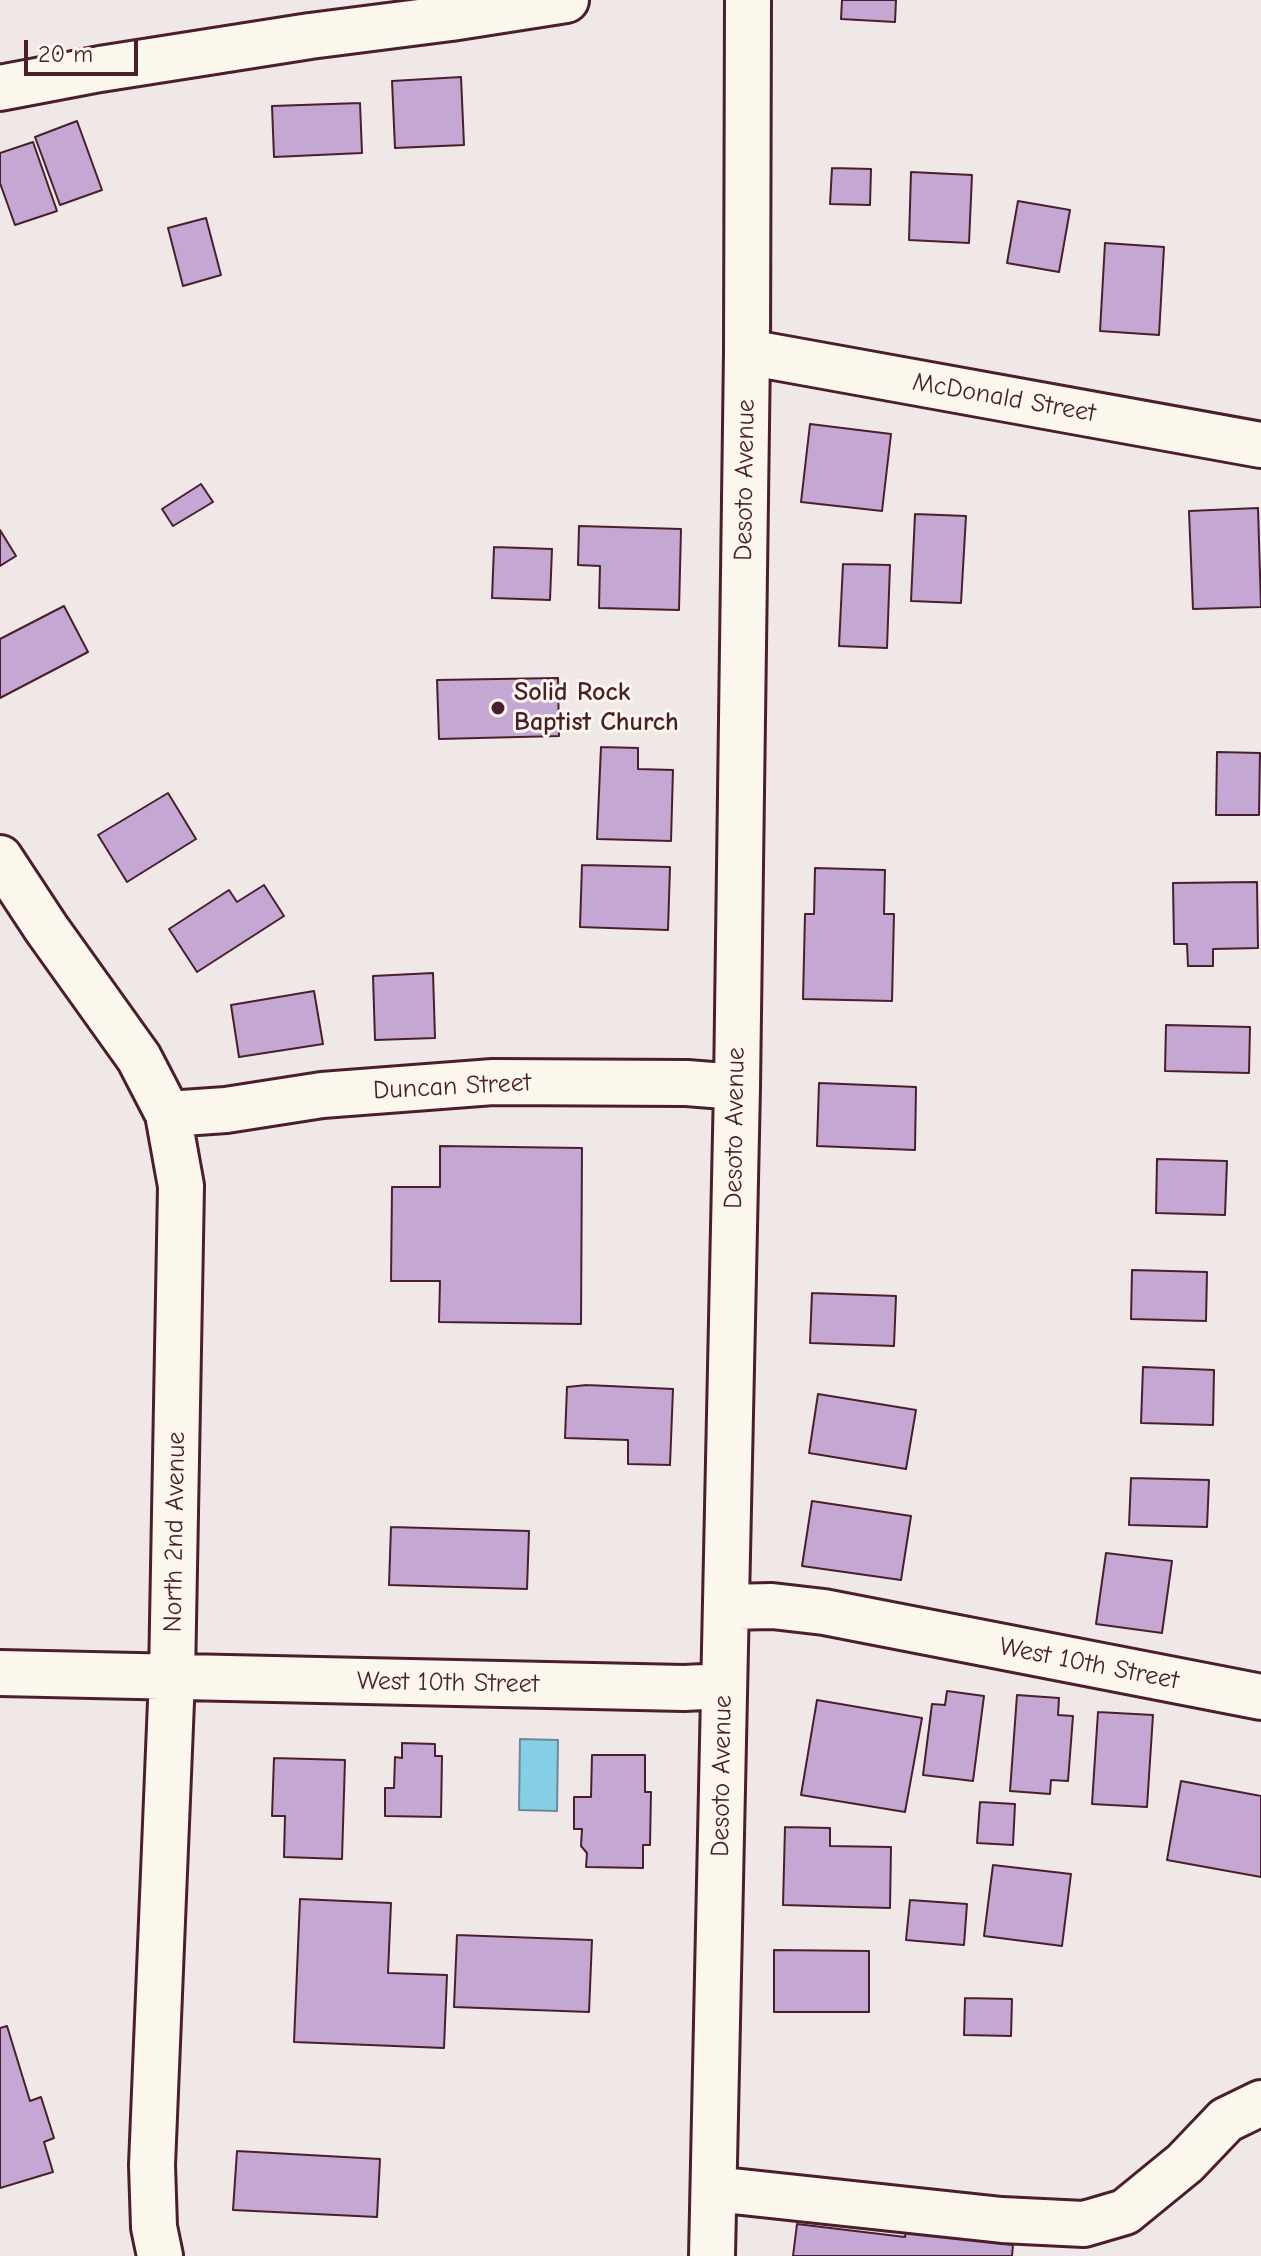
<!DOCTYPE html>
<html>
<head>
<meta charset="utf-8">
<style>
  body { margin:0 }
  #map { position:relative; width:1261px; height:2256px; overflow:hidden; background:#f0e7e7; font-family:"Comic Neue",sans-serif }
  canvas { display:block }
  .scale { position:absolute; left:24px; top:40px; width:114px; height:36px; box-sizing:border-box; border:4px solid #4a1f2b; border-top:0; padding-left:10px; font-size:24px; line-height:28px; white-space:nowrap; color:#4a1f2b; -webkit-text-stroke:6px #fbf7ec; paint-order:stroke }
</style>
</head>
<body>
<div id="map">
<canvas width="1261" height="2256"></canvas>
<div class="scale">20 m</div>
</div>
<script>
const ctx = document.querySelector('canvas').getContext('2d');
ctx.lineJoin = 'round';
function fill(path, color) { ctx.fillStyle = color; ctx.fill(path, 'evenodd'); }
const toPath = rows => new Path2D(rows.map(r => 'M' + r).join(''));
function trace(path, color, width, dash) { ctx.strokeStyle = color; ctx.lineWidth = width; ctx.lineCap = dash ? 'butt' : 'round'; ctx.setLineDash(dash || []); ctx.stroke(path); }
function drawText(font, color, halo, rows, align = 'center') {
  ctx.font = font + ' "Comic Neue",sans-serif'; ctx.lineWidth = 6; ctx.setLineDash([]); ctx.textBaseline = 'middle'; ctx.strokeStyle = halo; ctx.fillStyle = color; for (const [text, x, y, turn = 0] of rows) {
    ctx.save(); ctx.translate(x, y); ctx.rotate((+turn || 0) * Math.PI / 180); ctx.textAlign = isNaN(turn) ? turn : align; if (halo) ctx.strokeText(text, 0, 0); ctx.fillText(text, 0, 0); ctx.restore();
  }
}
const water = toPath([
  [520,1739,558,1740,557,1811,519,1810,520,1739]
]);
fill(water, '#84cfe5');
trace(water, '#6d899b', 2);
const building = toPath([
  [842,0,896,0,895,22,841,19,842,0],
  [461,77,464,145,395,148,392,81,461,77],
  [360,103,362,153,274,157,272,106,360,103],
  [77,121,102,190,60,205,35,137,77,121],
  [33,142,57,211,15,225,0,183,0,153,33,142],
  [832,168,871,169,870,205,830,204,832,168],
  [911,172,972,175,969,243,909,240,911,172],
  [1018,201,1070,210,1059,272,1007,263,1018,201],
  [206,218,221,275,183,286,168,228,206,218],
  [1105,243,1164,247,1159,335,1100,331,1105,243],
  [810,424,891,434,882,511,801,502,810,424],
  [201,484,213,502,173,526,162,509,201,484],
  [1258,508,1261,607,1193,609,1189,511,1258,508],
  [915,514,966,516,961,603,911,601,915,514],
  [579,526,681,529,679,610,599,608,600,566,578,565,579,526],
  [0,530,16,556,0,566,0,530],
  [494,547,552,549,550,600,492,598,494,547],
  [843,564,890,565,887,648,839,646,843,564],
  [64,606,88,652,0,698,0,639,64,606],
  [558,678,559,736,439,739,437,680,558,678],
  [601,747,638,748,638,769,673,770,671,841,597,839,601,747],
  [1217,752,1260,753,1259,815,1216,815,1217,752],
  [168,793,196,839,127,882,98,835,168,793],
  [582,865,670,867,668,930,580,927,582,865],
  [815,868,885,870,884,914,894,914,892,1001,803,999,805,914,814,914,815,868],
  [1257,882,1258,948,1213,949,1213,966,1188,966,1187,944,1174,944,1173,883,1257,882],
  [264,885,284,916,197,972,169,929,229,890,237,902,264,885],
  [433,973,435,1038,375,1040,373,976,433,973],
  [314,991,323,1044,239,1057,231,1005,314,991],
  [1166,1025,1250,1027,1249,1073,1165,1071,1166,1025],
  [819,1083,916,1087,915,1150,817,1146,819,1083],
  [440,1146,582,1148,581,1324,439,1322,440,1281,391,1281,392,1187,440,1187,440,1146],
  [1157,1159,1227,1161,1225,1215,1156,1213,1157,1159],
  [1132,1270,1207,1272,1206,1321,1131,1319,1132,1270],
  [812,1293,896,1296,894,1346,810,1343,812,1293],
  [1143,1367,1214,1370,1213,1425,1141,1423,1143,1367],
  [587,1385,673,1389,670,1465,628,1464,628,1440,565,1438,567,1387,587,1385],
  [818,1394,916,1410,906,1469,809,1453,818,1394],
  [1131,1478,1209,1480,1207,1527,1129,1525,1131,1478],
  [812,1501,911,1516,901,1580,802,1566,812,1501],
  [391,1527,529,1531,527,1589,389,1585,391,1527],
  [1106,1553,1172,1561,1162,1633,1096,1624,1106,1553],
  [947,1691,984,1696,973,1781,923,1775,932,1704,945,1705,947,1691],
  [1017,1695,1059,1698,1058,1715,1073,1716,1068,1781,1051,1780,1050,1794,1010,1791,1017,1695],
  [817,1700,922,1718,905,1812,801,1795,817,1700],
  [1098,1712,1153,1715,1147,1807,1092,1804,1098,1712],
  [402,1743,435,1744,435,1756,442,1756,441,1817,385,1816,385,1788,394,1788,395,1757,402,1758,402,1743],
  [592,1755,645,1755,645,1792,651,1792,650,1845,643,1845,643,1868,586,1867,587,1853,581,1846,582,1829,574,1829,574,1797,591,1797,592,1755],
  [274,1758,345,1760,342,1859,284,1857,285,1816,272,1816,274,1758],
  [1181,1781,1261,1796,1261,1877,1167,1860,1181,1781],
  [980,1802,1015,1804,1013,1845,977,1843,980,1802],
  [785,1827,830,1828,830,1846,891,1847,890,1908,783,1905,785,1827],
  [993,1865,1071,1874,1062,1946,984,1936,993,1865],
  [300,1899,391,1903,388,1973,447,1975,444,2048,294,2042,300,1899],
  [910,1900,967,1904,964,1945,906,1940,910,1900],
  [457,1935,592,1940,589,2012,454,2007,457,1935],
  [774,1950,869,1951,869,2012,774,2012,774,1950],
  [965,1998,1012,1999,1011,2036,964,2035,965,1998],
  [7,2026,30,2101,41,2097,54,2138,44,2142,53,2172,0,2188,0,2028,7,2026],
  [237,2151,380,2159,377,2217,233,2210,237,2151],
  [797,2224,905,2237,906,2232,1013,2245,1012,2256,793,2256,797,2224]
]);
fill(building, '#c4a7d3');
trace(building, '#4a1f2b', 2);
const minor = toPath([
  [0,88,100,69,310,36,451,18,566,0],
  [747,352,1261,445],
  [0,858,46,928,139,1058,168,1114,181,1186,172,1677,152,2165,154,2227,160,2256],
  [168,1114,226,1110,322,1095,493,1082,687,1083,737,1087],
  [727,1607,772,1606,824,1612,1261,1697],
  [0,1673,684,1688,724,1686],
  [714,2189,1002,2220,1084,2224,1125,2212,1185,2163,1226,2120,1261,2103],
  [712,2256,737,1087,747,352,748,0]
]);
trace(minor, '#4a1f2b', 50);
trace(minor, '#fbf7ec', 44);
for (const [x, y, r, color] of [
  [498,708,8,"#4a1f2b"]
]) { const dot = new Path2D(); dot.arc(x, y, r, 0, 2 * Math.PI); ctx.fillStyle = color; ctx.fill(dot); trace(dot, '#fbf7ec', 3); }
drawText('26px', '#4a1f2b', '#fbf7ec', [
  ["McDonald Street",1004,398,10],
  ["Desoto Avenue",745,480,-89],
  ["Duncan Street",452,1087,-3],
  ["Desoto Avenue",735,1128,-89],
  ["North 2nd Avenue",175,1532,-89],
  ["West 10th Street",1089,1664,11],
  ["West 10th Street",448,1683,1],
  ["Desoto Avenue",722,1776,-89]
]);
drawText('bold 26px', '#4a1f2b', '#fbf7ec', [
  ["Solid Rock",514,693],
  ["Baptist Church",514,723]
], 'left');
</script>
</body>
</html>
